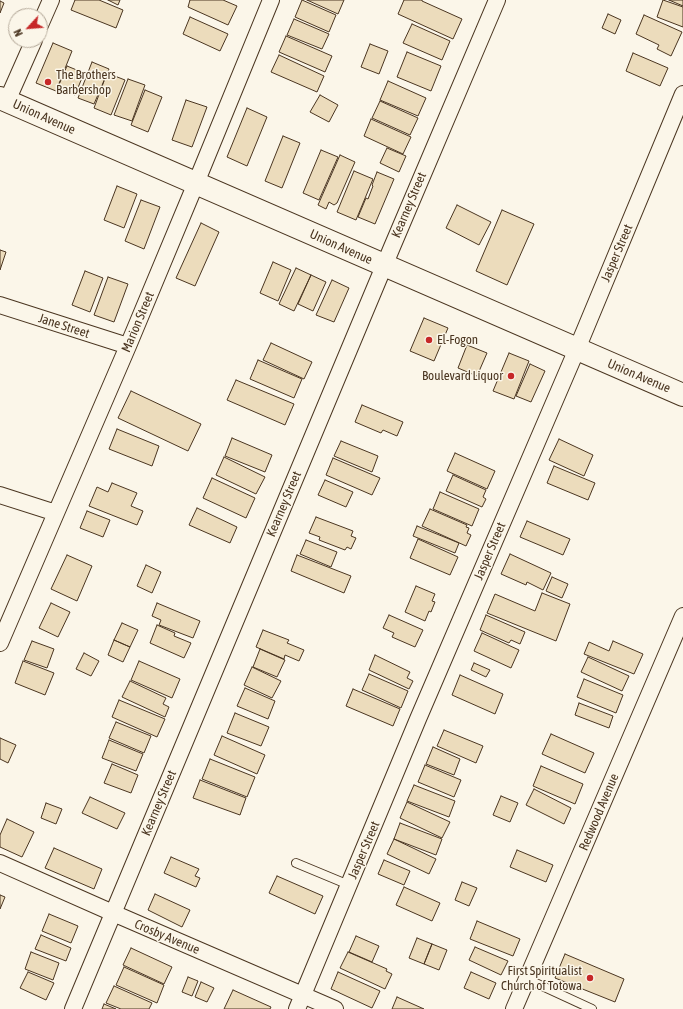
<!DOCTYPE html>
<html>
<head>
<meta charset="utf-8">
<style>
  body { margin:0 }
  #map { position:relative; width:683px; height:1009px; overflow:hidden; background:#fbf6e9; font-family:"Asap Condensed",sans-serif }
  canvas { display:block }
  .north { position:absolute; left:8px; top:8px; width:40px; height:40px; box-sizing:border-box; background:#fbf6e9; border:1px solid #b4a999; border-radius:50%; rotate:244deg; font-size:11px; font-weight:700; line-height:16px; text-align:center; color:#4a3520 }
  .north::after { content:''; display:block; margin:auto; width:14px; height:18px; background:#c62828; clip-path:polygon(50% 0,100% 100%,50% 72%,0 100%) }
</style>
</head>
<body>
<div id="map">
<canvas width="683" height="1009"></canvas>
<div class="north">N</div>
</div>
<script>
const ctx = document.querySelector('canvas').getContext('2d');
ctx.lineJoin = 'round';
function fill(path, color) { ctx.fillStyle = color; ctx.fill(path, 'evenodd'); }
const toPath = rows => new Path2D(rows.map(r => 'M' + r).join(''));
function trace(path, color, width, dash) { ctx.strokeStyle = color; ctx.lineWidth = width; ctx.lineCap = dash ? 'butt' : 'round'; ctx.setLineDash(dash || []); ctx.stroke(path); }
function drawText(font, color, halo, rows, align = 'center') {
  ctx.font = font + ' "Asap Condensed",sans-serif'; ctx.lineWidth = 3; ctx.setLineDash([]); ctx.textBaseline = 'middle'; ctx.strokeStyle = halo; ctx.fillStyle = color; for (const [text, x, y, turn = 0] of rows) {
    ctx.save(); ctx.translate(x, y); ctx.rotate((+turn || 0) * Math.PI / 180); ctx.textAlign = isNaN(turn) ? turn : align; if (halo) ctx.strokeText(text, 0, 0); ctx.fillText(text, 0, 0); ctx.restore();
  }
}
const building = toPath([
  [75,0,99,0,123,10,116,28,71,10,75,0],
  [108,0,120,0,118,5,108,0],
  [190,0,223,0,237,6,228,25,188,7,190,0],
  [302,0,336,15,329,32,295,17,302,0],
  [307,0,344,0,338,14,307,0],
  [404,0,422,0,422,1,462,19,453,39,398,14,404,0],
  [663,0,683,7,683,27,657,17,663,0],
  [669,0,683,0,683,6,669,0],
  [0,1,4,3,0,13,0,1],
  [608,14,621,20,615,34,602,28,608,14],
  [644,15,682,32,671,56,657,49,659,45,636,34,644,15],
  [190,17,228,34,220,51,183,34,190,17],
  [294,19,329,34,322,49,287,35,294,19],
  [412,24,450,41,442,60,403,43,412,24],
  [286,36,332,56,325,72,279,52,286,36],
  [53,43,72,51,56,91,36,83,53,43],
  [370,44,388,51,379,74,361,67,370,44],
  [407,52,441,66,431,91,397,77,407,52],
  [633,53,668,68,660,86,626,71,633,53],
  [279,55,324,76,317,92,271,72,279,55],
  [92,62,109,69,94,104,78,98,92,62],
  [67,66,84,73,75,95,58,87,67,66],
  [107,73,125,80,111,115,94,108,107,73],
  [128,79,145,85,132,121,114,115,128,79],
  [388,81,426,98,418,116,380,100,388,81],
  [145,90,162,97,148,132,131,125,145,90],
  [320,95,338,105,329,122,310,112,320,95],
  [186,100,207,107,192,147,172,140,186,100],
  [380,101,418,118,410,135,372,118,380,101],
  [247,108,267,117,247,166,227,157,247,108],
  [371,119,411,137,403,154,364,136,371,119],
  [283,136,300,143,282,188,265,181,283,136],
  [387,148,406,156,399,172,380,163,387,148],
  [321,150,338,157,319,200,303,193,321,150],
  [340,155,355,162,337,203,334,205,329,202,326,209,318,205,340,155],
  [354,171,373,179,356,220,337,212,354,171],
  [377,172,394,179,375,224,358,217,366,198,368,199,373,186,372,185,377,172],
  [117,186,137,194,124,228,104,220,117,186],
  [141,200,160,207,144,249,125,241,141,200],
  [457,205,491,222,479,245,446,228,457,205],
  [502,210,534,224,507,285,476,271,502,210],
  [201,223,219,232,195,286,176,278,201,223],
  [0,250,6,252,0,270,0,250],
  [273,262,291,270,278,301,260,293,273,262],
  [296,268,311,275,294,311,279,304,296,268],
  [85,271,103,278,90,312,72,305,85,271],
  [311,275,326,282,313,311,298,304,311,275],
  [108,277,128,284,114,322,94,315,108,277],
  [332,280,349,288,334,322,316,315,332,280],
  [424,318,448,328,434,361,410,351,424,318],
  [271,343,312,362,304,379,263,360,271,343],
  [467,345,487,353,477,376,458,368,467,345],
  [509,353,529,361,514,399,493,391,509,353],
  [258,360,302,379,294,398,250,379,258,360],
  [530,364,545,371,531,402,516,396,530,364],
  [236,380,294,404,285,425,227,400,236,380],
  [131,391,201,424,188,451,118,418,131,391],
  [362,405,403,422,397,436,383,430,381,433,355,422,362,405],
  [117,429,159,446,152,466,109,449,117,429],
  [232,438,272,455,265,472,225,456,232,438],
  [559,439,593,455,584,476,549,460,559,439],
  [341,441,378,456,372,472,334,456,341,441],
  [455,453,495,471,487,489,447,471,455,453],
  [224,457,265,477,256,494,216,475,224,457],
  [333,458,380,478,372,495,326,475,333,458],
  [554,466,595,483,588,500,547,483,554,466],
  [453,475,486,490,483,497,486,499,482,507,446,491,453,475],
  [212,478,255,498,246,518,203,498,212,478],
  [325,480,353,492,346,507,318,495,325,480],
  [112,483,137,493,131,506,143,511,137,525,89,506,97,487,108,492,112,483],
  [440,492,479,509,472,526,433,509,440,492],
  [197,508,237,527,230,543,189,525,197,508],
  [430,509,467,525,466,527,469,528,467,533,471,535,466,546,422,526,430,509],
  [87,511,110,520,103,537,80,528,87,511],
  [316,517,353,531,351,536,356,538,351,549,347,547,345,550,319,540,320,537,309,533,316,517],
  [527,521,570,539,563,555,520,537,527,521],
  [417,526,459,543,455,553,413,536,417,526],
  [418,539,458,557,450,575,410,558,418,539],
  [306,540,337,552,331,567,300,554,306,540],
  [510,554,551,573,543,590,527,582,526,585,501,574,510,554],
  [67,555,92,566,77,601,51,589,67,555],
  [297,555,351,576,344,593,291,571,297,555],
  [146,565,161,572,152,593,137,586,146,565],
  [552,577,568,584,562,598,546,591,552,577],
  [416,586,435,594,432,601,435,602,431,612,429,611,425,621,405,612,416,586],
  [542,593,570,604,556,641,487,613,495,594,535,611,542,593],
  [51,603,70,612,58,637,39,628,51,603],
  [157,603,200,621,193,638,159,625,161,620,152,616,157,603],
  [389,615,423,630,415,647,392,637,394,633,383,628,389,615],
  [486,615,525,632,520,644,511,640,509,643,480,630,486,615],
  [122,623,138,630,130,647,114,640,122,623],
  [157,625,175,633,174,636,191,643,184,658,150,643,157,625],
  [263,630,289,640,287,643,304,650,299,661,285,655,284,659,256,647,263,630],
  [482,633,519,650,511,668,474,651,482,633],
  [114,640,130,647,123,662,108,655,114,640],
  [32,641,54,649,47,668,24,660,32,641],
  [613,641,643,654,634,674,584,654,589,642,609,651,613,641],
  [260,649,285,660,277,677,253,667,260,649],
  [84,653,99,661,91,676,76,669,84,653],
  [375,655,410,672,407,678,413,681,409,689,369,670,375,655],
  [588,657,629,676,622,691,581,672,588,657],
  [23,661,54,673,45,695,15,683,23,661],
  [139,661,180,679,172,698,131,680,139,661],
  [474,663,490,670,486,677,471,670,474,663],
  [252,667,281,681,272,698,244,685,252,667],
  [369,674,408,691,401,708,362,690,369,674],
  [460,675,503,694,495,714,452,695,460,675],
  [584,679,623,695,616,713,577,697,584,679],
  [130,681,166,698,163,704,169,707,165,717,122,697,130,681],
  [245,688,275,701,268,719,237,706,245,688],
  [353,689,400,709,393,726,346,706,353,689],
  [119,700,165,719,157,737,112,717,119,700],
  [579,703,613,716,609,728,575,715,579,703],
  [235,713,269,727,261,746,227,733,235,713],
  [116,722,151,736,144,753,109,738,116,722],
  [444,730,483,746,476,763,437,746,444,730],
  [551,734,594,753,585,773,542,754,551,734],
  [222,736,265,755,257,774,214,755,222,736],
  [0,738,16,745,8,763,0,759,0,738],
  [109,740,143,754,136,771,102,758,109,740],
  [433,747,460,759,454,775,426,764,433,747],
  [210,759,255,777,247,797,202,779,210,759],
  [112,764,138,775,131,793,104,783,112,764],
  [425,765,461,780,454,797,418,782,425,765],
  [541,766,583,784,575,804,533,786,541,766],
  [200,780,246,798,240,815,193,798,200,780],
  [414,785,455,801,449,817,407,801,414,785],
  [534,789,571,808,564,824,526,805,534,789],
  [501,796,518,803,510,822,493,815,501,796],
  [90,797,125,813,117,829,82,813,90,797],
  [407,802,450,822,442,838,400,818,407,802],
  [46,803,62,809,56,824,41,818,46,803],
  [7,819,34,832,22,857,0,847,0,835,7,819],
  [400,823,442,839,436,855,394,839,400,823],
  [394,839,436,859,429,874,387,854,394,839],
  [54,848,102,869,94,889,45,868,54,848],
  [517,850,553,865,546,882,510,867,517,850],
  [171,857,199,869,195,876,200,878,196,887,164,873,171,857],
  [384,860,410,871,404,885,378,874,384,860],
  [277,876,323,896,315,914,269,893,277,876],
  [462,882,477,888,469,906,455,900,462,882],
  [404,887,440,903,432,921,396,905,404,887],
  [155,894,190,910,182,927,148,910,155,894],
  [0,895,5,897,0,909,0,895],
  [49,914,78,926,71,943,42,931,49,914],
  [477,921,520,939,513,956,470,939,477,921],
  [41,935,71,948,66,961,35,949,41,935],
  [356,936,379,946,372,962,349,952,356,936],
  [417,938,432,944,424,964,409,958,417,938],
  [432,944,447,950,439,970,424,964,432,944],
  [475,947,508,961,501,975,469,960,475,947],
  [131,948,172,967,164,984,123,965,131,948],
  [31,952,59,963,53,980,25,969,31,952],
  [348,952,387,969,386,971,392,974,385,989,340,968,348,952],
  [565,954,624,979,615,1002,555,978,565,954],
  [124,967,164,985,157,1003,116,985,124,967],
  [28,972,54,983,46,1000,20,988,28,972],
  [338,972,380,991,372,1008,331,989,338,972],
  [471,972,496,983,489,999,464,988,471,972],
  [188,977,198,981,192,996,182,992,188,977],
  [201,982,214,988,207,1002,195,997,201,982],
  [114,986,152,1003,149,1009,121,1009,106,1003,114,986],
  [233,990,271,1007,270,1009,224,1009,233,990],
  [397,997,424,1009,392,1009,397,997],
  [104,1004,116,1009,102,1009,104,1004]
]);
fill(building, '#ecdcbc');
trace(building, '#4a3520', 1);
const service = toPath([
  [296,863,349,885],
  [527,979,592,1009]
]);
const minor = toPath([
  [40,25,51,0],
  [7,101,34,40],
  [0,305,128,346],
  [0,495,56,513],
  [0,643,128,346,196,183,271,0],
  [0,863,113,913,335,1009],
  [73,1009,392,247,497,0],
  [297,1009,418,719,577,349,683,94],
  [514,1009,683,616]
]);
const primary = toPath([
  [0,98,683,395]
]);
trace(service, '#4a3520', 10);
trace(minor, '#4a3520', 18);
trace(primary, '#4a3520', 24);
trace(service, '#fbf6e9', 8);
trace(minor, '#fbf6e9', 16);
trace(primary, '#fbf6e9', 22);
for (const [x, y, r, color] of [
  [48,82,4,"#c62828"],
  [429,340,4,"#c62828"],
  [511,376,4,"#c62828"],
  [590,978,4,"#c62828"]
]) { const dot = new Path2D(); dot.arc(x, y, r, 0, 2 * Math.PI); ctx.fillStyle = color; ctx.fill(dot); trace(dot, '#fbf6e9', 1.5); }
drawText('13px', '#4a3520', '#fbf6e9', [
  ["The Brothers",56,75],
  ["Barbershop",56,90],
  ["El-Fogon",437,340],
  ["Boulevard Liquor",503,376,"right"],
  ["First Spiritualist",582,971,"right"],
  ["Church of Totowa",582,986,"right"]
], 'left');
drawText('13px', '#4a3520', '#fbf6e9', [
  ["Union Avenue",44,117,24],
  ["Kearney Street",409,205,-67],
  ["Union Avenue",341,247,24],
  ["Jasper Street",617,253,-67],
  ["Marion Street",138,322,-67],
  ["Jane Street",64,326,18],
  ["Union Avenue",639,376,23],
  ["Kearney Street",284,504,-67],
  ["Jasper Street",490,551,-67],
  ["Kearney Street",159,803,-67],
  ["Redwood Avenue",599,812,-67],
  ["Jasper Street",364,850,-67],
  ["Crosby Avenue",167,937,23]
]);
</script>
</body>
</html>
